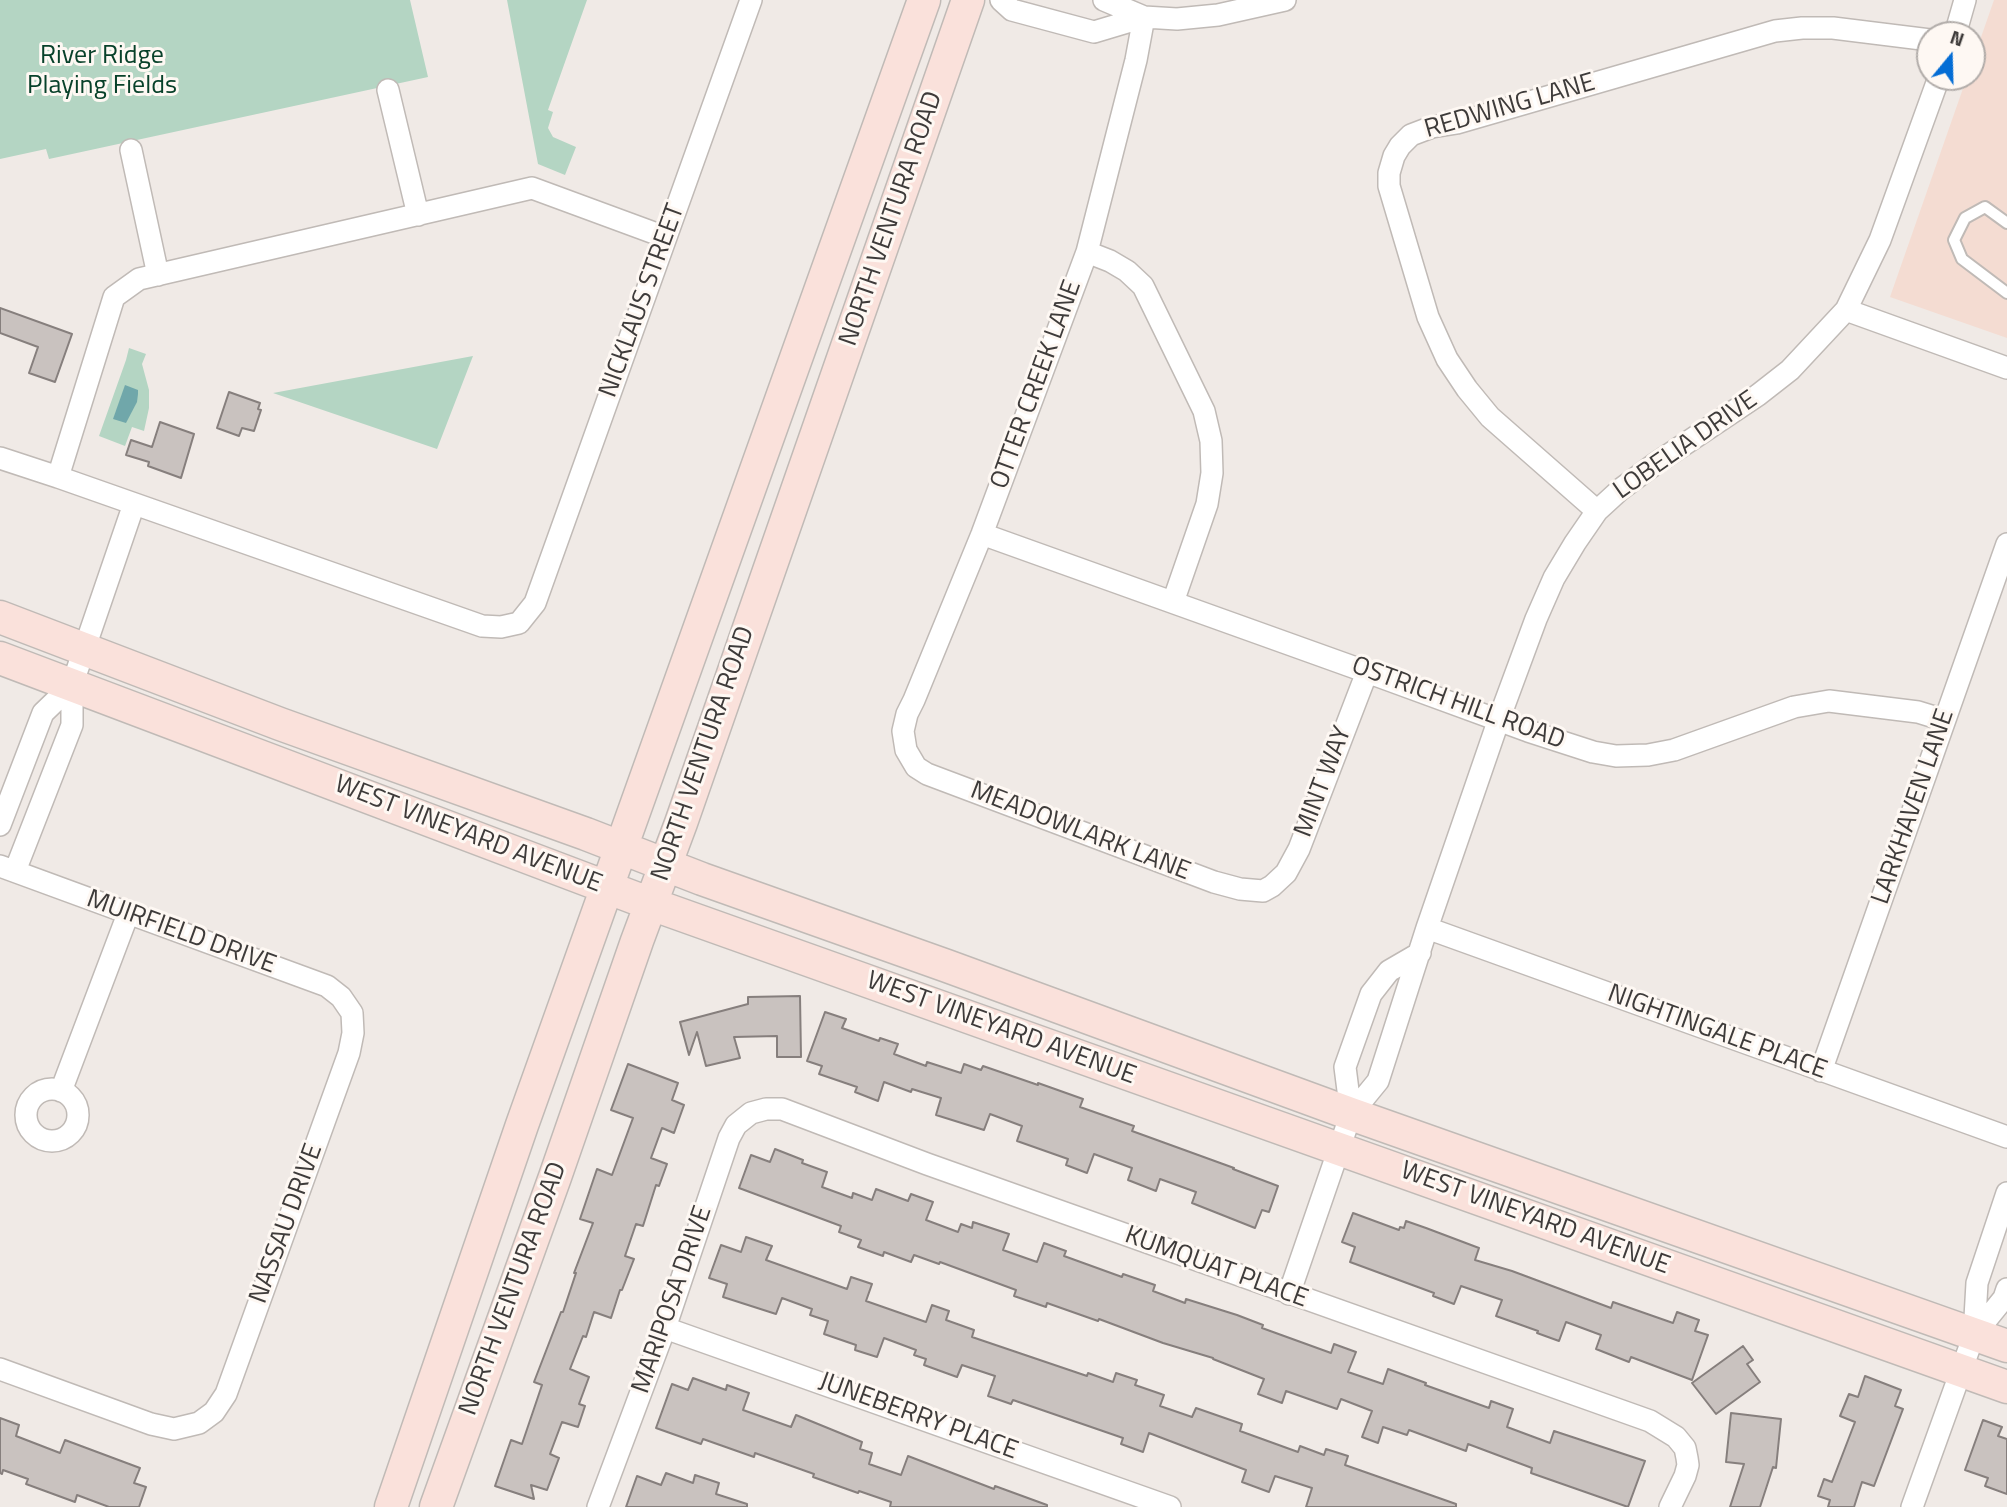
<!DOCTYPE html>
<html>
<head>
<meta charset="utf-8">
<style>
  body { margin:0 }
  #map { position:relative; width:2007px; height:1507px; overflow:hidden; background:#f0eae6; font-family:"Titillium Web",sans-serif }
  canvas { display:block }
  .north { position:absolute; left:1916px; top:21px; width:70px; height:70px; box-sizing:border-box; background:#fef8f3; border:2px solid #b1aca9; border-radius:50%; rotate:19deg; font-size:19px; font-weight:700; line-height:28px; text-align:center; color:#3e3b3a }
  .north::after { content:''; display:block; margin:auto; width:24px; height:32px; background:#046dd5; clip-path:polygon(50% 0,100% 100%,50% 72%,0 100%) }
</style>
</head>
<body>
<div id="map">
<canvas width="2007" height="1507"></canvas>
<div class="north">N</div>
</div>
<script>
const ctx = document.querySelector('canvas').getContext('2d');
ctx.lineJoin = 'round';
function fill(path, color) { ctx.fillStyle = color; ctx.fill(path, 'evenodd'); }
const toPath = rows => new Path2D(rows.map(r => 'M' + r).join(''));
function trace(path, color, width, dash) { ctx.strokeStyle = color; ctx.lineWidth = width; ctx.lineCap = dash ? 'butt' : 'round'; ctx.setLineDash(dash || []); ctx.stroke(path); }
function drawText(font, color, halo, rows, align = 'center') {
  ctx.font = font + ' "Titillium Web",sans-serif'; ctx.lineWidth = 6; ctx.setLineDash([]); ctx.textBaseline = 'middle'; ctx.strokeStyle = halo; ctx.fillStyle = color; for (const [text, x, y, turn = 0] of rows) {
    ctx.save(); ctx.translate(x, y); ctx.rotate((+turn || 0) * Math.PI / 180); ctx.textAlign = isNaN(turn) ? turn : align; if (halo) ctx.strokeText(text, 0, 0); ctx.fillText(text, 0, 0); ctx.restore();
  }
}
fill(toPath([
  [1994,0,2007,0,2007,338,1890,297,1967,77,1972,77,1972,63]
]), '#f4dcd2');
fill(toPath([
  [0,0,410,0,428,77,49,159,46,149,0,159],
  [507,0,587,0,548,110,553,112,548,128,553,137,576,147,565,175,538,164],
  [129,348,146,354,142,364,149,390,149,408,144,431,132,427,125,446,99,436,126,360],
  [473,356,437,449,273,393]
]), '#b4d5c3');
fill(toPath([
  [125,385,138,390,138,394,137,402,126,423,113,419]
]), '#70a7aa');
const building = toPath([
  [0,308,72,334,55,382,29,373,38,347,0,333,0,308],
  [229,392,260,403,258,409,261,410,254,431,242,428,239,436,217,428,229,392],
  [160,422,194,434,181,478,148,466,149,462,126,455,131,440,152,447,160,422],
  [800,996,801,1057,777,1057,777,1036,734,1037,740,1058,706,1066,697,1032,689,1055,680,1022,748,1004,748,997,800,996],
  [825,1012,846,1019,842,1028,879,1041,880,1038,898,1044,894,1054,926,1066,927,1062,961,1073,964,1064,981,1070,983,1066,1038,1085,1038,1083,1083,1099,1080,1107,1134,1126,1132,1131,1234,1168,1233,1169,1278,1186,1269,1212,1262,1210,1255,1228,1192,1203,1196,1192,1160,1179,1156,1191,1128,1180,1132,1168,1094,1154,1087,1173,1066,1165,1068,1159,1017,1141,1022,1126,990,1114,984,1130,936,1115,941,1098,912,1089,911,1092,884,1082,878,1101,855,1092,857,1087,819,1074,822,1066,807,1061,825,1012],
  [628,1064,678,1083,672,1100,684,1105,674,1133,662,1128,651,1158,667,1164,659,1186,656,1185,643,1226,636,1224,625,1256,634,1259,622,1290,620,1290,611,1318,594,1312,586,1337,583,1336,570,1369,589,1377,579,1404,585,1406,578,1427,562,1422,550,1454,559,1458,547,1490,531,1485,534,1499,495,1486,511,1440,522,1444,542,1385,534,1382,561,1312,563,1312,576,1273,574,1273,593,1223,580,1219,597,1169,612,1175,633,1118,611,1110,628,1064],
  [775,1149,803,1160,802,1163,827,1172,822,1187,852,1198,853,1193,872,1200,876,1189,908,1201,911,1194,933,1202,926,1220,958,1232,961,1224,972,1228,973,1222,1009,1234,1003,1250,1037,1262,1044,1243,1066,1251,1064,1256,1122,1277,1123,1274,1155,1285,1153,1291,1185,1303,1186,1299,1237,1315,1263,1325,1262,1328,1331,1353,1334,1344,1356,1352,1348,1372,1383,1384,1388,1369,1426,1383,1425,1385,1489,1408,1491,1401,1513,1409,1507,1427,1550,1443,1554,1431,1645,1461,1628,1507,1531,1473,1532,1468,1468,1444,1466,1451,1409,1430,1407,1435,1383,1427,1378,1443,1362,1437,1372,1411,1341,1399,1337,1409,1286,1391,1282,1403,1258,1394,1264,1379,1213,1359,1213,1358,1163,1343,1099,1319,1098,1321,1047,1303,1046,1307,1014,1296,1016,1290,940,1262,939,1264,914,1255,911,1262,884,1252,883,1256,858,1247,861,1240,839,1232,841,1226,739,1188,751,1155,770,1162,775,1149],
  [1353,1213,1399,1230,1400,1227,1404,1228,1406,1221,1426,1228,1479,1248,1475,1260,1512,1271,1611,1308,1613,1302,1673,1323,1677,1312,1699,1320,1695,1331,1708,1335,1692,1380,1631,1357,1629,1362,1596,1349,1601,1335,1566,1322,1559,1341,1537,1333,1538,1331,1496,1316,1502,1300,1461,1286,1454,1304,1433,1296,1434,1293,1350,1262,1355,1247,1342,1242,1353,1213],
  [746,1237,772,1246,766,1260,847,1289,851,1277,872,1284,866,1301,926,1322,932,1305,949,1311,946,1320,974,1330,972,1337,1087,1376,1088,1373,1113,1382,1116,1373,1137,1380,1135,1385,1164,1395,1160,1406,1192,1417,1196,1408,1242,1424,1240,1431,1298,1452,1300,1446,1324,1455,1326,1449,1348,1456,1345,1465,1456,1504,1456,1507,1306,1507,1312,1488,1275,1476,1269,1492,1242,1482,1246,1470,1149,1433,1143,1452,1121,1444,1123,1438,1013,1400,1011,1404,988,1396,995,1376,962,1365,957,1377,924,1365,926,1359,914,1355,916,1350,884,1338,877,1357,855,1350,856,1345,824,1334,828,1321,810,1315,812,1309,782,1298,776,1314,723,1297,727,1284,709,1278,721,1245,741,1252,746,1237],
  [1743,1346,1753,1360,1747,1364,1760,1382,1716,1414,1692,1383,1743,1346],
  [1865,1376,1901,1390,1895,1406,1903,1409,1874,1486,1862,1482,1854,1507,1828,1507,1830,1500,1818,1496,1824,1479,1832,1482,1855,1422,1840,1416,1849,1394,1858,1397,1865,1376],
  [693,1378,726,1390,727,1385,749,1393,743,1410,791,1427,796,1415,862,1442,860,1449,872,1453,869,1464,901,1475,908,1456,994,1489,995,1486,1047,1505,1047,1507,890,1507,891,1502,859,1491,858,1493,813,1477,814,1474,755,1453,754,1457,703,1439,701,1444,656,1428,672,1384,688,1390,693,1378],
  [1731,1413,1781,1419,1776,1468,1773,1467,1760,1507,1730,1507,1744,1464,1726,1462,1731,1413],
  [0,1418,19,1425,16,1436,60,1453,65,1440,140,1468,134,1483,146,1487,139,1507,109,1507,77,1495,75,1502,26,1484,28,1479,3,1470,2,1474,0,1473,0,1418],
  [1983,1420,2002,1427,1998,1436,2007,1439,2007,1494,1985,1486,1988,1478,1965,1470,1983,1420],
  [666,1473,693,1483,695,1475,719,1483,716,1494,747,1504,747,1507,626,1507,637,1476,661,1485,666,1473]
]);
fill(building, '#c9c2bf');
trace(building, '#867f7d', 2);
const lane = toPath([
  [2007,223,1985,207,1965,218,1954,240,1962,259,2007,293]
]);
const street = toPath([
  [1001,0,1012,10,1094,32,1144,17],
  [1104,0,1144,17,1177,19,1218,15,1285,0],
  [1144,17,1136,60,1087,252,982,534,914,700,907,714,903,731,906,750,916,767,927,774,1214,882,1240,889,1263,891,1272,886,1286,873,1299,849,1367,672],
  [1955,35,1965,0],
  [388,90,418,215],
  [131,150,158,275],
  [665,237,532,188,139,279,114,297,58,477,482,626,501,627,519,623,535,603,751,0],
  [1087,252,1110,261,1127,271,1143,286,1204,411,1211,441,1212,473,1207,504,1173,602],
  [1846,310,2007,368],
  [0,458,58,477],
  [1597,511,1490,417,1467,389,1447,359,1428,317,1389,186,1389,173,1394,156,1400,146,1411,135,1432,127,1457,123,1775,31,1802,28,1833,28,1930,40],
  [982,534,1367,672,1528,731,1593,752,1616,756,1648,755,1674,750,1794,707,1829,701,1918,712,1944,720],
  [0,825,43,713,72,685],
  [0,866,327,986,341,997,352,1013,353,1033,349,1053,226,1394,214,1412,199,1423,174,1429,151,1424,0,1369],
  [15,871,72,725,72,685,134,504],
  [1427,928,2007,1137],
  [1821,1071,2007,544],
  '26 1115a26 26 0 1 1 52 0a26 26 0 1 1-52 0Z',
  [61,1091,128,914],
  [1351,1114,1345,1067,1371,994,1389,971,1420,953],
  [1289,1294,1351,1114,1378,1081,1427,928,1499,719,1536,619,1554,578,1575,543,1597,511,1621,489,1655,464,1758,395,1790,370,1846,310,1880,240,1939,77],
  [665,1328,1170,1507],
  [1974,1335,2004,1298,2007,1289],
  [598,1507,665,1328,729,1138,736,1125,751,1113,766,1109,782,1109,927,1164,1650,1421,1676,1437,1685,1448,1687,1458,1688,1465,1685,1476,1670,1507],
  [1912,1507,1974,1335,1977,1283,2007,1193]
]);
const secondary = toPath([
  [0,617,280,724,586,834,702,879,947,966,1351,1114,2007,1346],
  [0,658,651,904,2007,1387],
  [391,1507,522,1125,924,0],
  [436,1507,555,1177,637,941,681,823,968,0]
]);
trace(lane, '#c0bab6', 14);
trace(street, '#c0bab6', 24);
trace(secondary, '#c0bab6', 35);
trace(lane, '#fff', 10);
trace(street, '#fff', 21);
trace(secondary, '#fae1db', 32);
drawText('26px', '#08412a', '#fef8f3', [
  ["River Ridge",102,57],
  ["Playing Fields",102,87]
]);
drawText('26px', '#3e3b3a', '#fef8f3', [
  ["REDWING LANE",1510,107,-16],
  ["NORTH VENTURA ROAD",892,219,-71],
  ["NICKLAUS STREET",643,301,-70],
  ["OTTER CREEK LANE",1037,385,-70],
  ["LOBELIA DRIVE",1686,446,-35],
  ["OSTRICH HILL ROAD",1458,704,20],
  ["NORTH VENTURA ROAD",704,754,-71],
  ["MINT WAY",1324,782,-69],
  ["LARKHAVEN LANE",1914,807,-71],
  ["MEADOWLARK LANE",1080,832,21],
  ["WEST VINEYARD AVENUE",468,835,21],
  ["MUIRFIELD DRIVE",181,933,20],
  ["WEST VINEYARD AVENUE",1001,1029,20],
  ["NIGHTINGALE PLACE",1717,1033,20],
  ["WEST VINEYARD AVENUE",1535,1219,20],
  ["NASSAU DRIVE",287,1224,-70],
  ["KUMQUAT PLACE",1216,1268,20],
  ["NORTH VENTURA ROAD",514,1289,-70],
  ["MARIPOSA DRIVE",673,1300,-71],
  ["JUNEBERRY PLACE",918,1417,20]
]);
</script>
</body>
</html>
